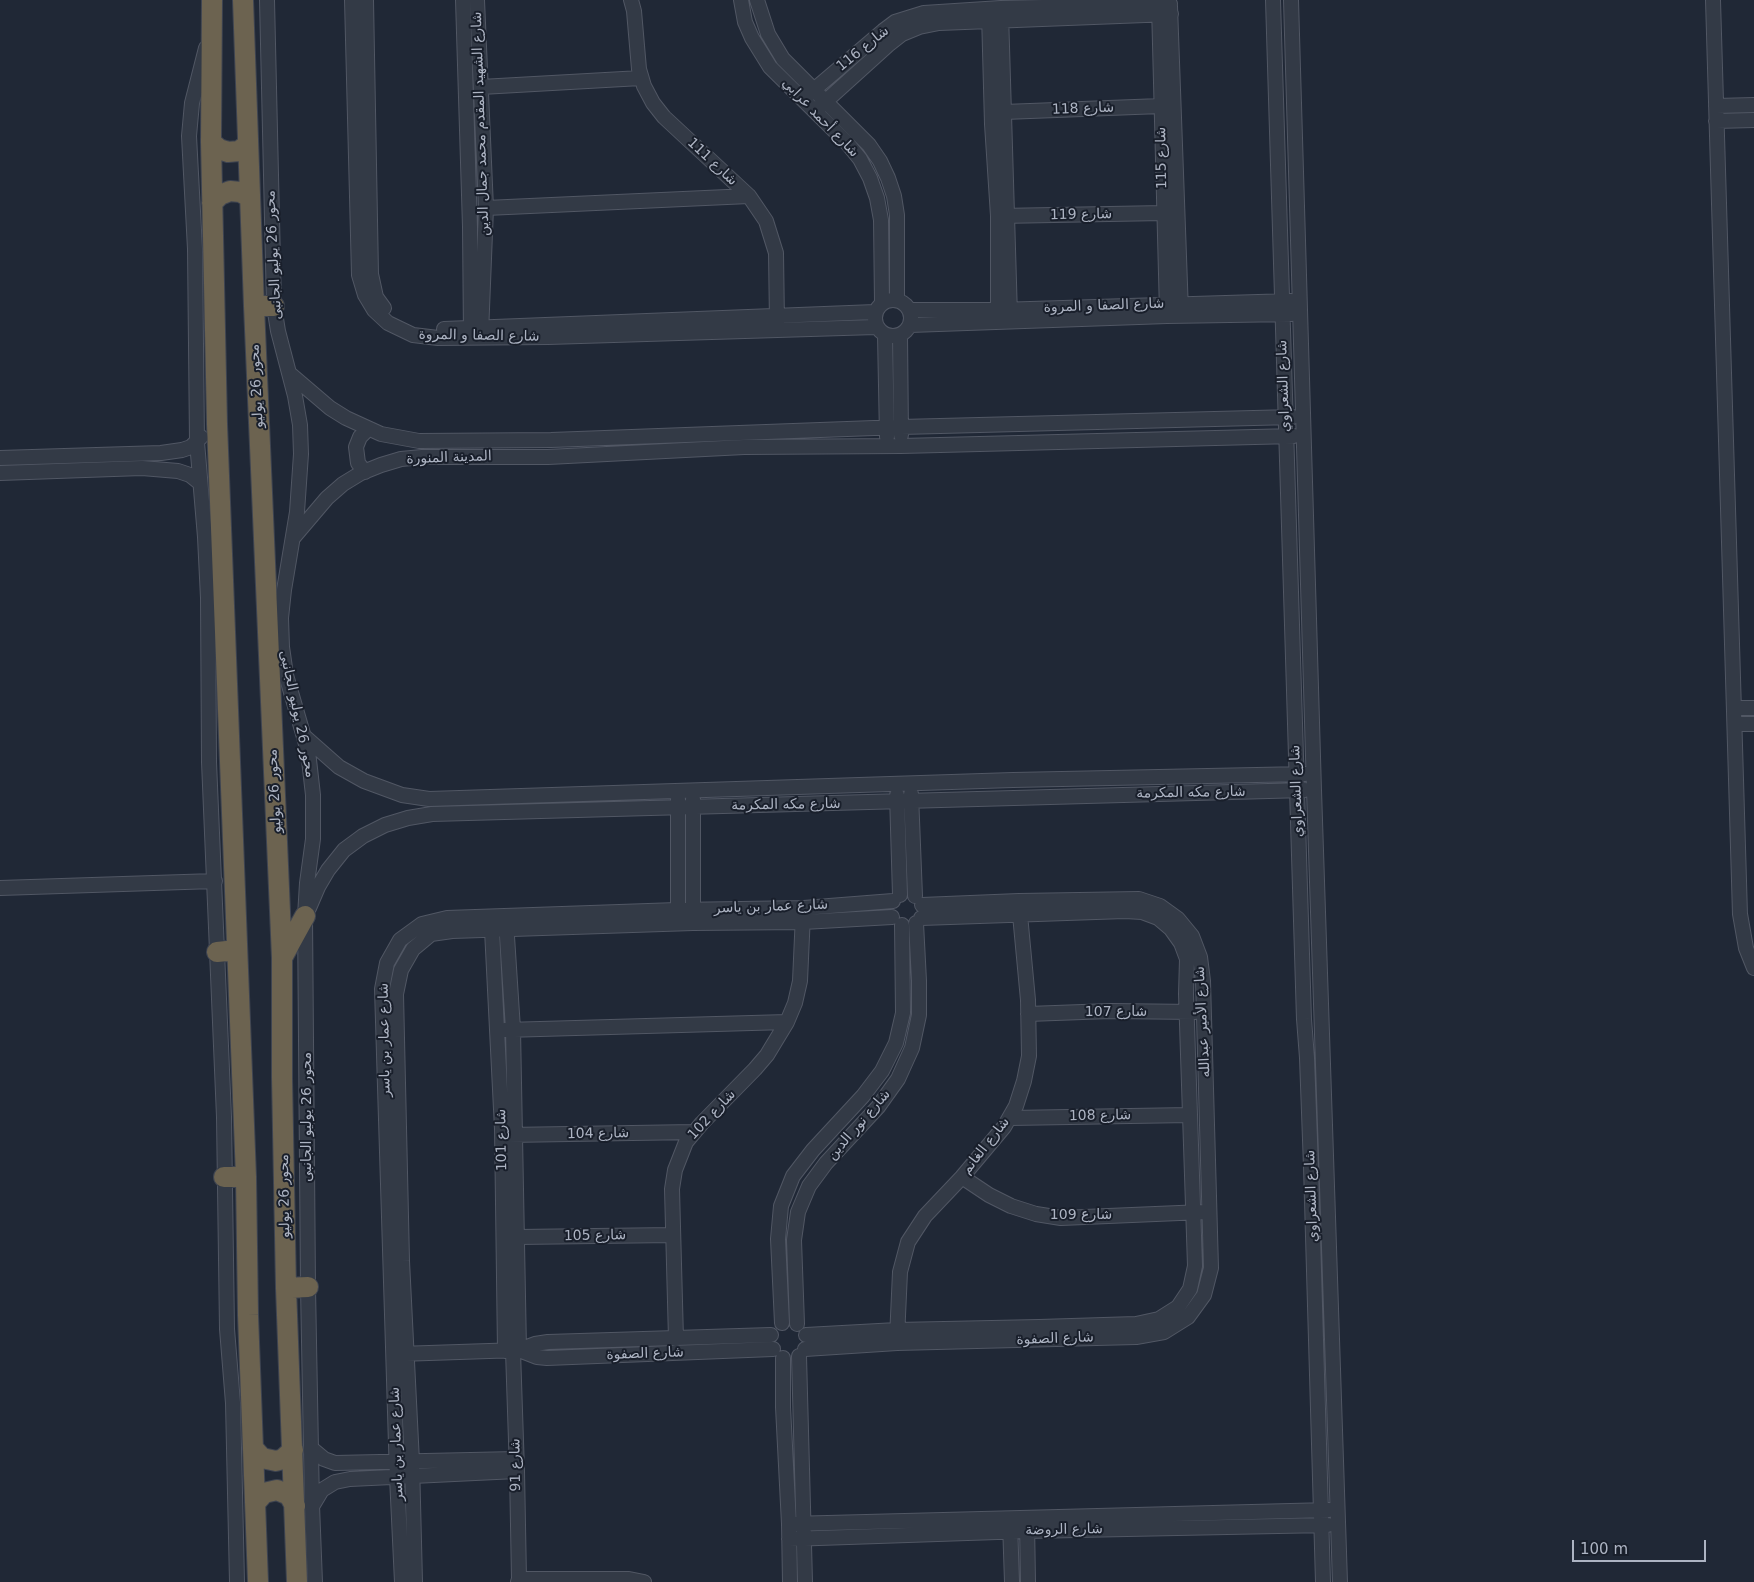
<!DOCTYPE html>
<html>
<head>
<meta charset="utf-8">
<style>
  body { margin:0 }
  #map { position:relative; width:1754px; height:1582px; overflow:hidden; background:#202836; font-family:"DejaVu Sans",sans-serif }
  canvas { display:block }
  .scale { position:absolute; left:1572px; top:1540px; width:134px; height:22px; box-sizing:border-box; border:2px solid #adb4c3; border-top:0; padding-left:6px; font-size:15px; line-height:18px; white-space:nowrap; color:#adb4c3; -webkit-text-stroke:4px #191f2b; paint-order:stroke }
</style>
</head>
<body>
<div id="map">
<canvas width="1754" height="1582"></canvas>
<div class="scale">100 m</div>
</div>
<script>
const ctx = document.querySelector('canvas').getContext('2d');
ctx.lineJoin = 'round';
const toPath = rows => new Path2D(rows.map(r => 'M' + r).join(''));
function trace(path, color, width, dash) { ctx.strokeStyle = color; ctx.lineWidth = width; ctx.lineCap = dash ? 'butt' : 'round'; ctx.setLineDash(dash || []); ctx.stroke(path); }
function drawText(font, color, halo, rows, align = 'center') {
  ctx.font = font + ' "DejaVu Sans","Noto Sans Arabic",sans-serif'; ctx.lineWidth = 4; ctx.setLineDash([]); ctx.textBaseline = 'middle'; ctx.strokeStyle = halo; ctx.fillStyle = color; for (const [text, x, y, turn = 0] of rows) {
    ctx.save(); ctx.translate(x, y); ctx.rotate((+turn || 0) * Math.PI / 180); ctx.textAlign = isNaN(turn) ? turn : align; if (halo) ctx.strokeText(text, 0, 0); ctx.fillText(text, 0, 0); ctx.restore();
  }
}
const minor = toPath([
  [267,0,274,306,278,331,295,396,300,425,301,454,297,512,284,590,281,618,282,647,286,675,308,751,313,795,313,839,307,883,305,916,308,1287,312,1505,315,1582],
  [352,0,359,275,365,295,374,310,388,323,413,335,438,338,548,337,876,327],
  [366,0,371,274,376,297,384,308],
  [463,0,470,227,471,337],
  [477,0,486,208,481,334],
  [631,0,634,11,639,69,644,86,653,103,664,117,749,196,766,221,776,253,777,323],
  [741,0,745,22,752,38,770,67,847,143,860,159,870,178,877,198,881,220,882,303],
  [757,0,768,34,783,59,869,145,880,161,888,178,894,196,897,215,897,300],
  [1273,0,1304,1019,1307,1058,1311,1167,1323,1582],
  [1291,0,1314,790,1340,1582],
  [1713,0,1740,914,1746,948,1754,968],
  [1159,6,1167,312],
  [1170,6,1181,312],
  [1001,13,1010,316],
  [989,14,992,124,998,216,998,318],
  [206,48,192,103,189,136,195,249,197,442,205,537,208,598,209,762,224,1117,227,1329,233,1403,237,1582],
  [481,87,641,78],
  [803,99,883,31,895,22,924,13,1001,8,1170,4],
  [1716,106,1754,105],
  [815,111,888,45,902,34,919,27,939,23,1171,14],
  [1004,112,1161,106],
  [1716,121,1754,120],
  [486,208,749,196],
  [999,216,1164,213],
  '875 318a18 18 0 1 1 36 0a18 18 0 1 1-36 0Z',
  [909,310,998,310,1291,301],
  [910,325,1167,316,1292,314],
  [444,329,875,312],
  [885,335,887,437],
  [900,335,901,435],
  [289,373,330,408,346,418,381,434,419,441,551,440,901,427,1293,417],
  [0,458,161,453,182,450,191,447,201,437],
  [365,472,358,463,356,447,360,437,368,429],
  [0,473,142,468,178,471,190,475,200,483],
  [293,538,327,498,343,484,361,473,381,465,401,459,422,457,548,457,744,447,901,446,1294,436],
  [1734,708,1754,708],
  [1735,724,1754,724],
  [305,737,339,767,364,781,402,795,429,799,1013,780,1305,774],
  [911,794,915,896],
  [897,795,900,895],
  [0,888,215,881],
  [309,908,318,887,328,870,344,850,363,836,385,825,408,818,432,814,1305,790],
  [693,917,693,799],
  [678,918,678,799],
  [506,921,513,1029,519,1350],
  [492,930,502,1129,505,1351],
  [1028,1014,1110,1011,1195,1012],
  [505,1030,787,1022],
  [1010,1118,1190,1115],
  [508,1135,694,1132],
  [962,1177,989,1195,1011,1206,1036,1214,1061,1218,1203,1212],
  [518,1237,673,1235],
  [782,1323,778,1239,781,1206,793,1176,813,1150,863,1096,882,1071,896,1043,903,1013,902,925],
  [797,1324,794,1240,798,1212,809,1186,826,1163,878,1107,898,1079,912,1048,919,1015,919,981,916,923],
  [806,1335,897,1330,1039,1327,1136,1324,1159,1319,1178,1307,1190,1289,1195,1266,1186,994,1187,959,1181,943,1171,929,1158,918,1142,912,1125,911,921,918],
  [897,1338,900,1272,908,1242,925,1216,962,1177,1004,1127,1016,1106,1024,1081,1029,1056,1028,1000,1019,904],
  [676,1339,672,1189,675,1170,686,1142,702,1123,755,1069,767,1055,787,1022,795,1003,800,981,803,914],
  [805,1349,897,1343,1136,1337,1164,1332,1188,1317,1204,1295,1211,1268,1203,981,1200,957,1192,936,1178,919,1160,906,1139,899,1019,901,922,905],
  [519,1350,537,1357,547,1358,773,1349],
  [513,1351,517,1471,519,1579,518,1582],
  [399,1354,519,1350,535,1344,548,1342,771,1335],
  [799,1356,805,1582],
  [783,1358,783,1407,789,1524,790,1582],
  [312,1449,324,1459,335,1463,516,1459],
  [313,1505,322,1490,335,1482,350,1479,517,1471],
  [1010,1523,1012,1582],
  [1027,1523,1028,1582],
  [789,1524,1329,1510],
  [789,1539,1027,1531,1328,1525],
  [519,1579,629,1579,644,1582],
  [402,1582,397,1477,382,989,387,963,400,940,422,924,447,918,677,910,804,908,893,901],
  [415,1582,412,1462,402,1261,396,994,401,970,413,949,431,934,452,931,693,923,803,922,892,917]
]);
const highway = toPath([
  [212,0,211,142,217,424,246,1177,248,1315,258,1582],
  [243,0,254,306,282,958,282,1078,286,1288,297,1582],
  [211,142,219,149,228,152,239,151,247,145],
  [212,203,220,195,230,191,240,192,250,197],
  [254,306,274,306],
  [217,952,237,950],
  [282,958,305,916],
  [224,1177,246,1177],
  [286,1288,308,1287],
  [253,1448,262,1458,276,1461,283,1459,293,1450],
  [256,1502,264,1493,277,1490,289,1495,295,1506]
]);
trace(minor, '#515764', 16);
trace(highway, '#3e4451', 22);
trace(minor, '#333a46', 14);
trace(highway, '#6c6350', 20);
drawText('14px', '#adb4c3', '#191f2b', [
  ["شارع 116",863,49,-39],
  ["شارع 118",1083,109,-2],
  ["شارع أحمد عرابي",820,118,46],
  ["شارع الشهيد المقدم محمد جمال الدين",481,124,-92],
  ["شارع 115",1162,158,-91],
  ["شارع 111",712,162,43],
  ["شارع 119",1081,215,-1],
  ["محور 26 يوليو الجانبى",274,255,-93],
  ["شارع الصفا و المروة",1104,306,-2],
  ["شارع الصفا و المروة",479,336,1],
  ["محور 26 يوليو",257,386,-93],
  ["شارع الشعراوي",1284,386,-92],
  ["المدينة المنورة",449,458,-2],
  ["محور 26 يوليو الجانبى",297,714,78],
  ["محور 26 يوليو",275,791,-93],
  ["شارع الشعراوي",1297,791,-92],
  ["شارع مكه المكرمة",1191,793,-1],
  ["شارع مكه المكرمة",786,805,-1],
  ["شارع عمار بن ياسر",771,907,-2],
  ["شارع 107",1116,1012],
  ["شارع الأمير عبدالله",1203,1022,-93],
  ["شارع عمار بن ياسر",385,1040,-91],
  ["شارع 102",712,1115,-47],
  ["شارع 108",1100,1116,-1],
  ["محور 26 يوليو الجانبى",307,1117,-90],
  ["شارع نور الدين",859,1125,-49],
  ["شارع 104",598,1134,-1],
  ["شارع 101",502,1140,-91],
  ["شارع الغانم",986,1146,-52],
  ["محور 26 يوليو",285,1196,-91],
  ["شارع الشعراوي",1312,1196,-92],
  ["شارع 109",1081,1215],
  ["شارع 105",595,1236,-1],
  ["شارع الصفوة",1055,1339,-2],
  ["شارع الصفوة",645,1354,-2],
  ["شارع عمار بن ياسر",397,1444,-92],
  ["شارع 91",516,1465,-91],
  ["شارع الروضة",1064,1530,-1]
]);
</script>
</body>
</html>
